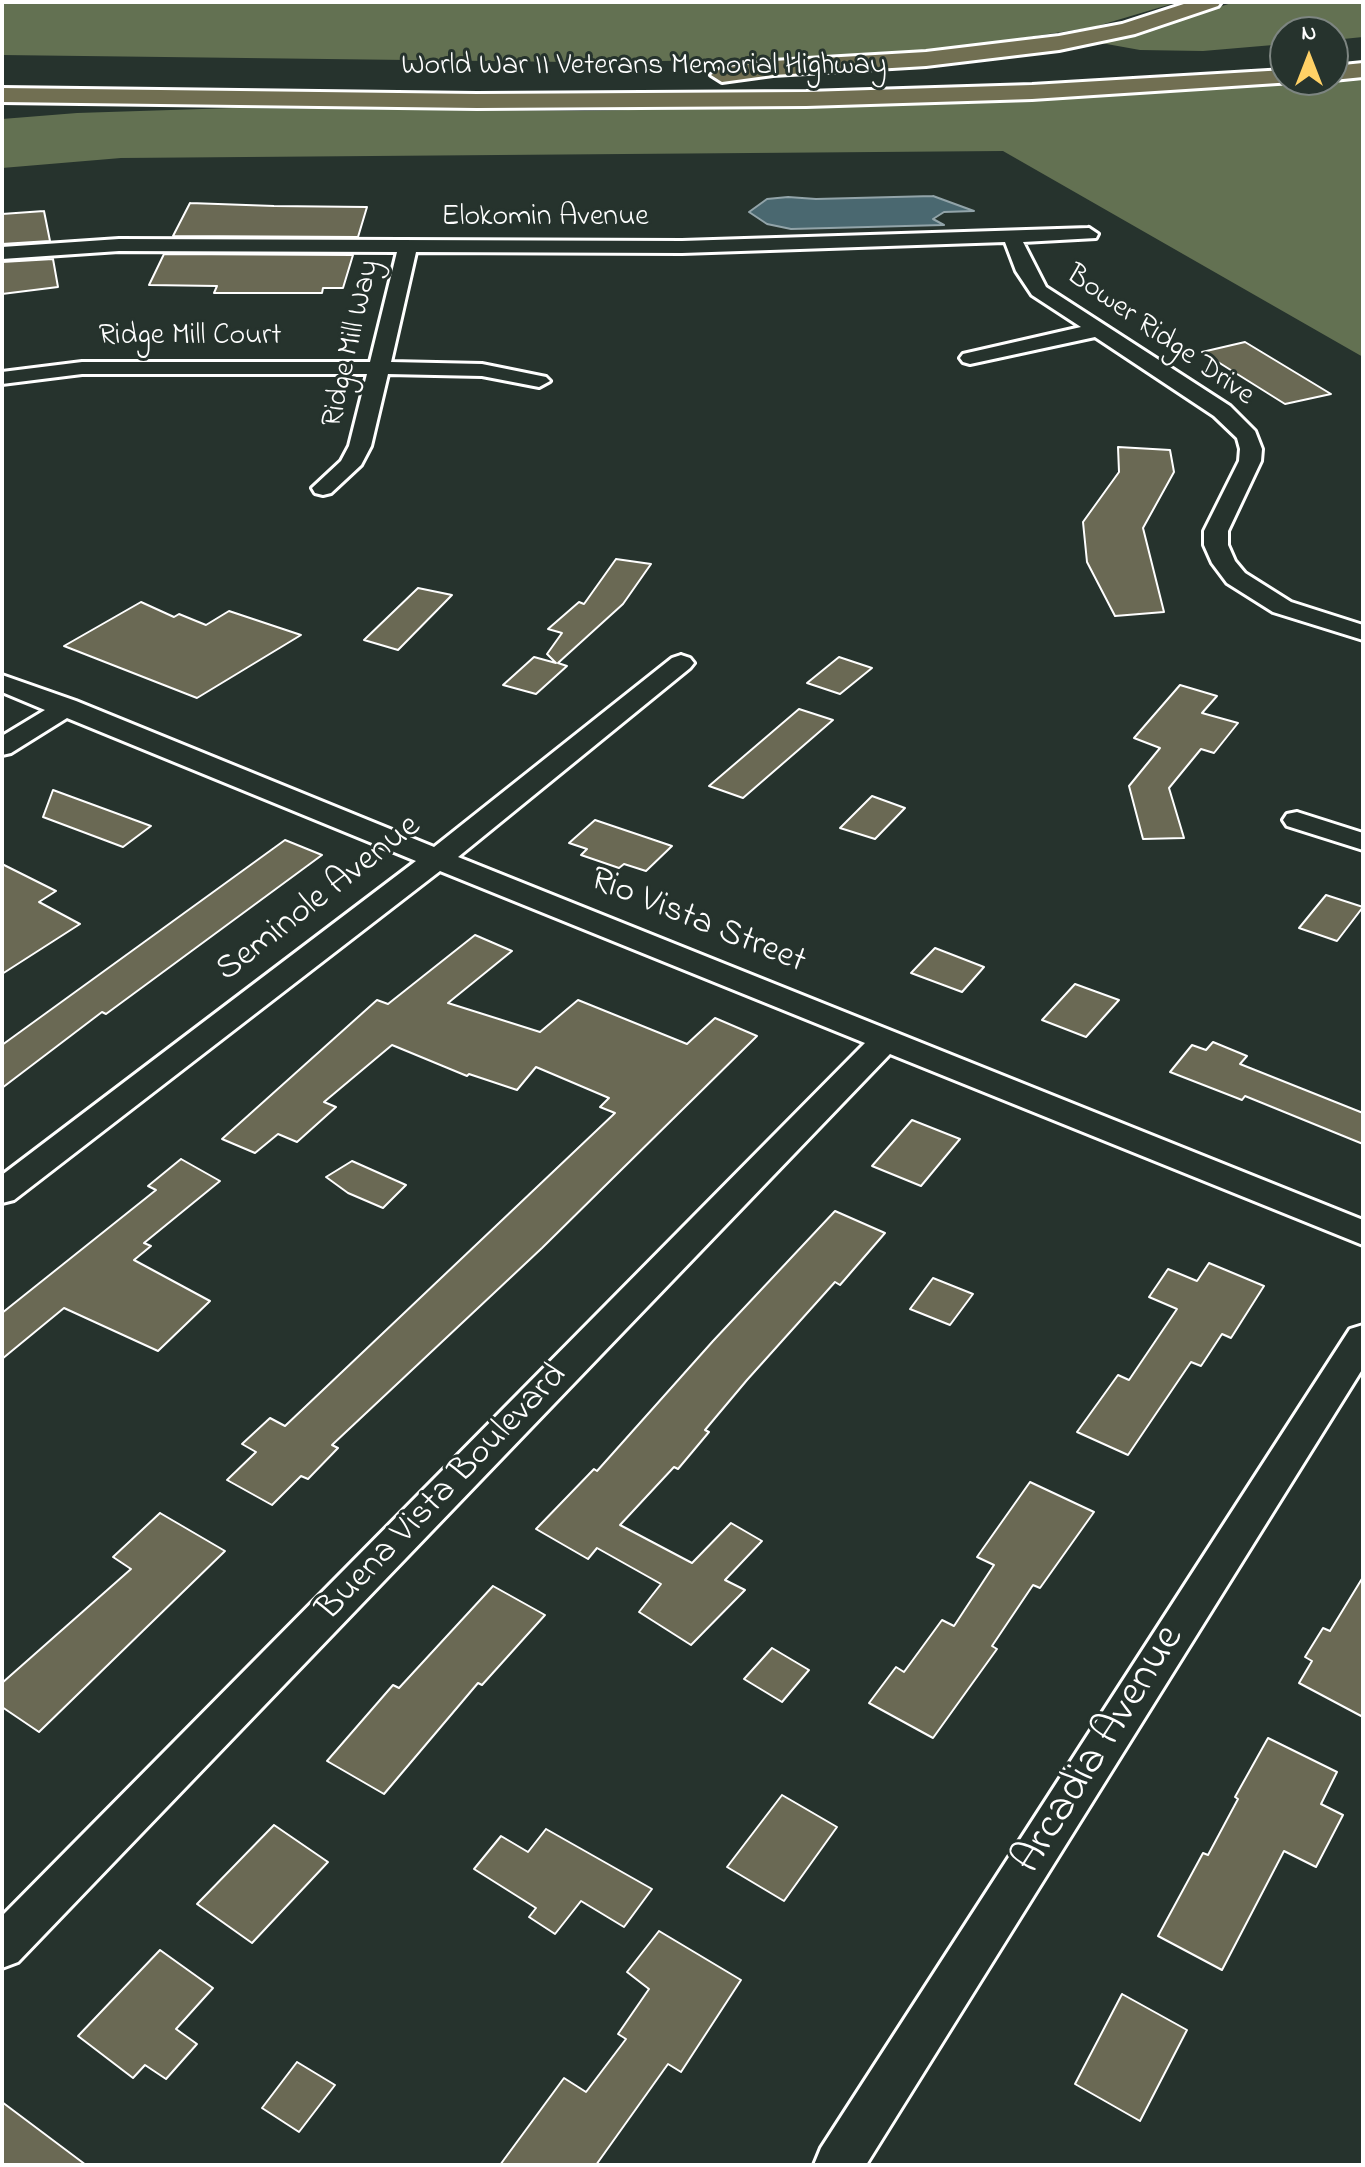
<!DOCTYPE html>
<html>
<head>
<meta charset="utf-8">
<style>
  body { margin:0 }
  #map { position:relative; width:1365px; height:2167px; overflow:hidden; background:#26332d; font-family:"Indie Flower",sans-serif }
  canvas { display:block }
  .frame { position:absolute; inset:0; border:4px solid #fff; pointer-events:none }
  .north { position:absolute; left:1269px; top:16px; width:80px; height:80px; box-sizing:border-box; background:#26332d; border:2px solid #7d8581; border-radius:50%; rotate:0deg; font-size:22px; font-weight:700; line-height:32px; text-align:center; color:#fff }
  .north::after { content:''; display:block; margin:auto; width:28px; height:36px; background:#ffd166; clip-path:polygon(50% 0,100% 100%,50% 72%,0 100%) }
</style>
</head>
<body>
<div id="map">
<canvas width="1365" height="2167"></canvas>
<div class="frame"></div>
<div class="north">N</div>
</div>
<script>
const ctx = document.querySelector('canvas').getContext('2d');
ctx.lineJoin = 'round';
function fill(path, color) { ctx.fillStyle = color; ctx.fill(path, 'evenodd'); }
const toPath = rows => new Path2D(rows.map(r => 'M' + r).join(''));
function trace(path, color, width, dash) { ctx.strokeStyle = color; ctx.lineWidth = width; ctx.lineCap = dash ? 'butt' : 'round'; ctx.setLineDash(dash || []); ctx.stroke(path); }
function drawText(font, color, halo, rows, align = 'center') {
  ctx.font = font + ' "Indie Flower",sans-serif'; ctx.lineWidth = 6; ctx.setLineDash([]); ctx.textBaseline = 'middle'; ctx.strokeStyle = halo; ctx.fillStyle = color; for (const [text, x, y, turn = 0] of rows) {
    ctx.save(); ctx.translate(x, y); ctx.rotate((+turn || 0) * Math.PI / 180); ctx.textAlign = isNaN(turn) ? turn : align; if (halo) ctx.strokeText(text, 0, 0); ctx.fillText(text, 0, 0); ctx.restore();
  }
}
fill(toPath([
  [2,2,1178,2,1094,27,944,50,832,59,570,62,2,55],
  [1235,2,1363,2,1363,37,1333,40,1333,32,1285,32,1285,44,1203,51,1140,50,1101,43],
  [1363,78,1363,357,1003,151,121,158,2,168,2,119,77,113,233,108,583,111,986,102]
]), '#637152');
const water = toPath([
  [933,196,974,211,944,212,933,219,944,225,791,229,767,224,749,212,767,199,788,197,816,199,933,196]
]);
fill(water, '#4a6870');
trace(water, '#92a4a9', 2);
const building = toPath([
  [190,203,274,206,367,207,358,237,173,236,190,203],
  [44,211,50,241,2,244,2,214,44,211],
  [164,254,353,255,343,288,323,288,322,293,214,293,217,286,149,285,164,254],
  [53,259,58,287,2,294,2,262,53,259],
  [1245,342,1331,394,1285,404,1202,352,1245,342],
  [1118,447,1170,450,1174,472,1143,528,1164,612,1115,616,1087,562,1083,522,1119,472,1118,447],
  [616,559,651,564,623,604,558,663,567,666,536,694,503,685,534,657,556,663,547,654,562,633,548,629,579,602,584,604,616,559],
  [418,588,452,595,398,650,364,640,418,588],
  [141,602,174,617,179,614,206,625,229,611,301,635,197,698,64,646,141,602],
  [839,657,872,668,840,694,807,683,839,657],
  [1180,685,1217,696,1202,713,1238,723,1214,753,1201,749,1169,788,1184,838,1143,839,1129,786,1160,748,1134,738,1180,685],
  [799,709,833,720,743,798,709,786,799,709],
  [53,790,151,826,123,847,43,817,53,790],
  [872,796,905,808,875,839,840,828,872,796],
  [595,820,672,846,646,871,624,864,619,868,581,855,587,849,569,843,595,820],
  [285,840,322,855,106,1014,102,1012,2,1088,2,1045,285,840],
  [2,864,56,891,39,902,80,924,2,974,2,864],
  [1326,895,1363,907,1337,941,1299,928,1326,895],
  [475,935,512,951,448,1003,540,1032,578,1000,687,1044,715,1018,757,1036,542,1248,332,1445,338,1448,308,1479,301,1476,272,1505,227,1480,256,1452,242,1444,270,1418,285,1426,615,1113,600,1107,609,1098,536,1067,517,1090,469,1074,467,1076,392,1045,324,1102,336,1107,297,1142,278,1134,255,1153,222,1139,377,1000,388,1004,475,935],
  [935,948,984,967,962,992,911,973,935,948],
  [1075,984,1119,1000,1086,1037,1042,1020,1075,984],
  [1213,1042,1247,1056,1240,1064,1363,1113,1363,1144,1245,1096,1242,1100,1170,1072,1192,1045,1206,1050,1213,1042],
  [912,1120,960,1139,921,1186,872,1166,912,1120],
  [181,1159,220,1181,144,1243,151,1246,134,1260,210,1301,158,1351,64,1308,2,1359,2,1313,156,1190,148,1186,181,1159],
  [352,1161,406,1185,383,1208,348,1193,326,1177,352,1161],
  [835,1211,885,1233,840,1285,835,1282,747,1380,705,1430,709,1432,678,1469,674,1467,620,1525,692,1563,731,1523,762,1541,725,1580,745,1590,691,1645,639,1612,661,1584,597,1548,588,1559,536,1529,594,1469,597,1471,713,1341,835,1211],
  [1209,1263,1264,1286,1231,1338,1222,1334,1201,1366,1191,1362,1128,1455,1077,1432,1118,1375,1129,1380,1177,1309,1149,1297,1168,1269,1197,1281,1209,1263],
  [933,1278,973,1294,950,1325,910,1309,933,1278],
  [1030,1482,1094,1512,1040,1588,1033,1585,992,1646,997,1649,933,1738,869,1703,896,1667,904,1672,942,1620,954,1626,994,1565,977,1557,1030,1482],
  [160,1513,225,1551,39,1732,2,1707,2,1683,131,1569,113,1557,160,1513],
  [1363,1577,1363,1717,1299,1683,1312,1661,1305,1657,1323,1628,1330,1631,1363,1577],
  [493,1586,545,1615,482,1685,478,1683,384,1794,327,1761,393,1685,399,1688,493,1586],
  [772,1648,809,1670,782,1702,744,1679,772,1648],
  [1268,1738,1337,1772,1321,1804,1343,1815,1316,1867,1284,1851,1222,1970,1158,1936,1203,1853,1208,1855,1238,1799,1235,1797,1268,1738],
  [782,1795,837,1827,784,1901,727,1867,782,1795],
  [274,1825,328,1862,252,1943,197,1904,274,1825],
  [546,1829,652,1889,624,1927,581,1901,555,1934,529,1917,536,1908,474,1869,501,1836,528,1852,546,1829],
  [659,1931,741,1980,681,2072,668,2064,596,2165,500,2165,564,2078,586,2092,626,2039,618,2034,649,1989,627,1972,659,1931],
  [160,1950,213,1988,176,2029,197,2044,166,2079,145,2065,133,2078,78,2036,160,1950],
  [1122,1994,1187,2030,1140,2121,1075,2084,1122,1994],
  [297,2062,335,2085,299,2132,262,2108,297,2062],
  [2,2102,86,2165,2,2165,2,2102]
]);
fill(building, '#6a6954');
trace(building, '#fff', 2);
const minor = toPath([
  [1089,228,1098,234,1096,238,1023,242,1046,287,1230,406,1255,431,1262,449,1261,461,1228,531,1228,545,1235,561,1245,573,1291,602,1363,625,1363,640,1273,612,1227,583,1212,563,1204,545,1204,531,1239,461,1240,449,1237,438,1214,416,1095,337,970,364,963,362,960,358,963,354,1081,327,1032,295,1016,271,1005,242,682,253,416,252,391,362,482,364,546,377,550,381,539,387,482,376,388,374,371,446,361,465,331,493,323,495,315,493,312,488,341,461,349,446,367,374,82,374,2,384,2,372,82,362,370,362,397,252,119,251,2,259,2,247,119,239,682,241,1089,228],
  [681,655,690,658,694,663,690,668,458,857,1363,1220,1363,1245,890,1054,18,1962,2,1968,2,1916,865,1043,440,871,14,1200,2,1203,2,1175,416,861,67,718,11,753,2,755,2,736,45,710,2,692,2,675,76,701,434,847,672,658,681,655],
  [1297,812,1363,833,1363,850,1287,826,1283,820,1287,814,1297,812],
  [1363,1325,1363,1368,866,2165,814,2165,821,2148,1350,1329,1363,1325]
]);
const motorway = toPath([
  [1190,2,1221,2,1218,6,1135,34,1059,50,926,66,773,75,722,82,711,75,722,68,773,61,926,52,1059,36,1122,24,1190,2],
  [1363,63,1363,77,1333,80,1333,66,1363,63],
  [1285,70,1285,80,1293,82,1032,99,806,106,477,108,2,102,2,88,477,94,806,92,1032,85,1285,70]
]);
trace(minor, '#fff', 6);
trace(motorway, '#fff', 6);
fill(minor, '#26332d');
fill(motorway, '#716f52');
drawText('30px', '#fff', '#26332d', [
  ["World War II Veterans Memorial Highway",644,68],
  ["Elokomin Avenue",545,219],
  ["Bower Ridge Drive",1159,337,35],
  ["Ridge Mill Court",190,338],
  ["Ridge Mill Way",353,344,-77]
]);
drawText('36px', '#fff', '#26332d', [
  ["Seminole Avenue",320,900,-38],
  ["Rio Vista Street",697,923,22],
  ["Buena Vista Boulevard",444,1494,-46]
]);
drawText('44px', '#fff', '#26332d', [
  ["Arcadia Avenue",1101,1751,-58]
]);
</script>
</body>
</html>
